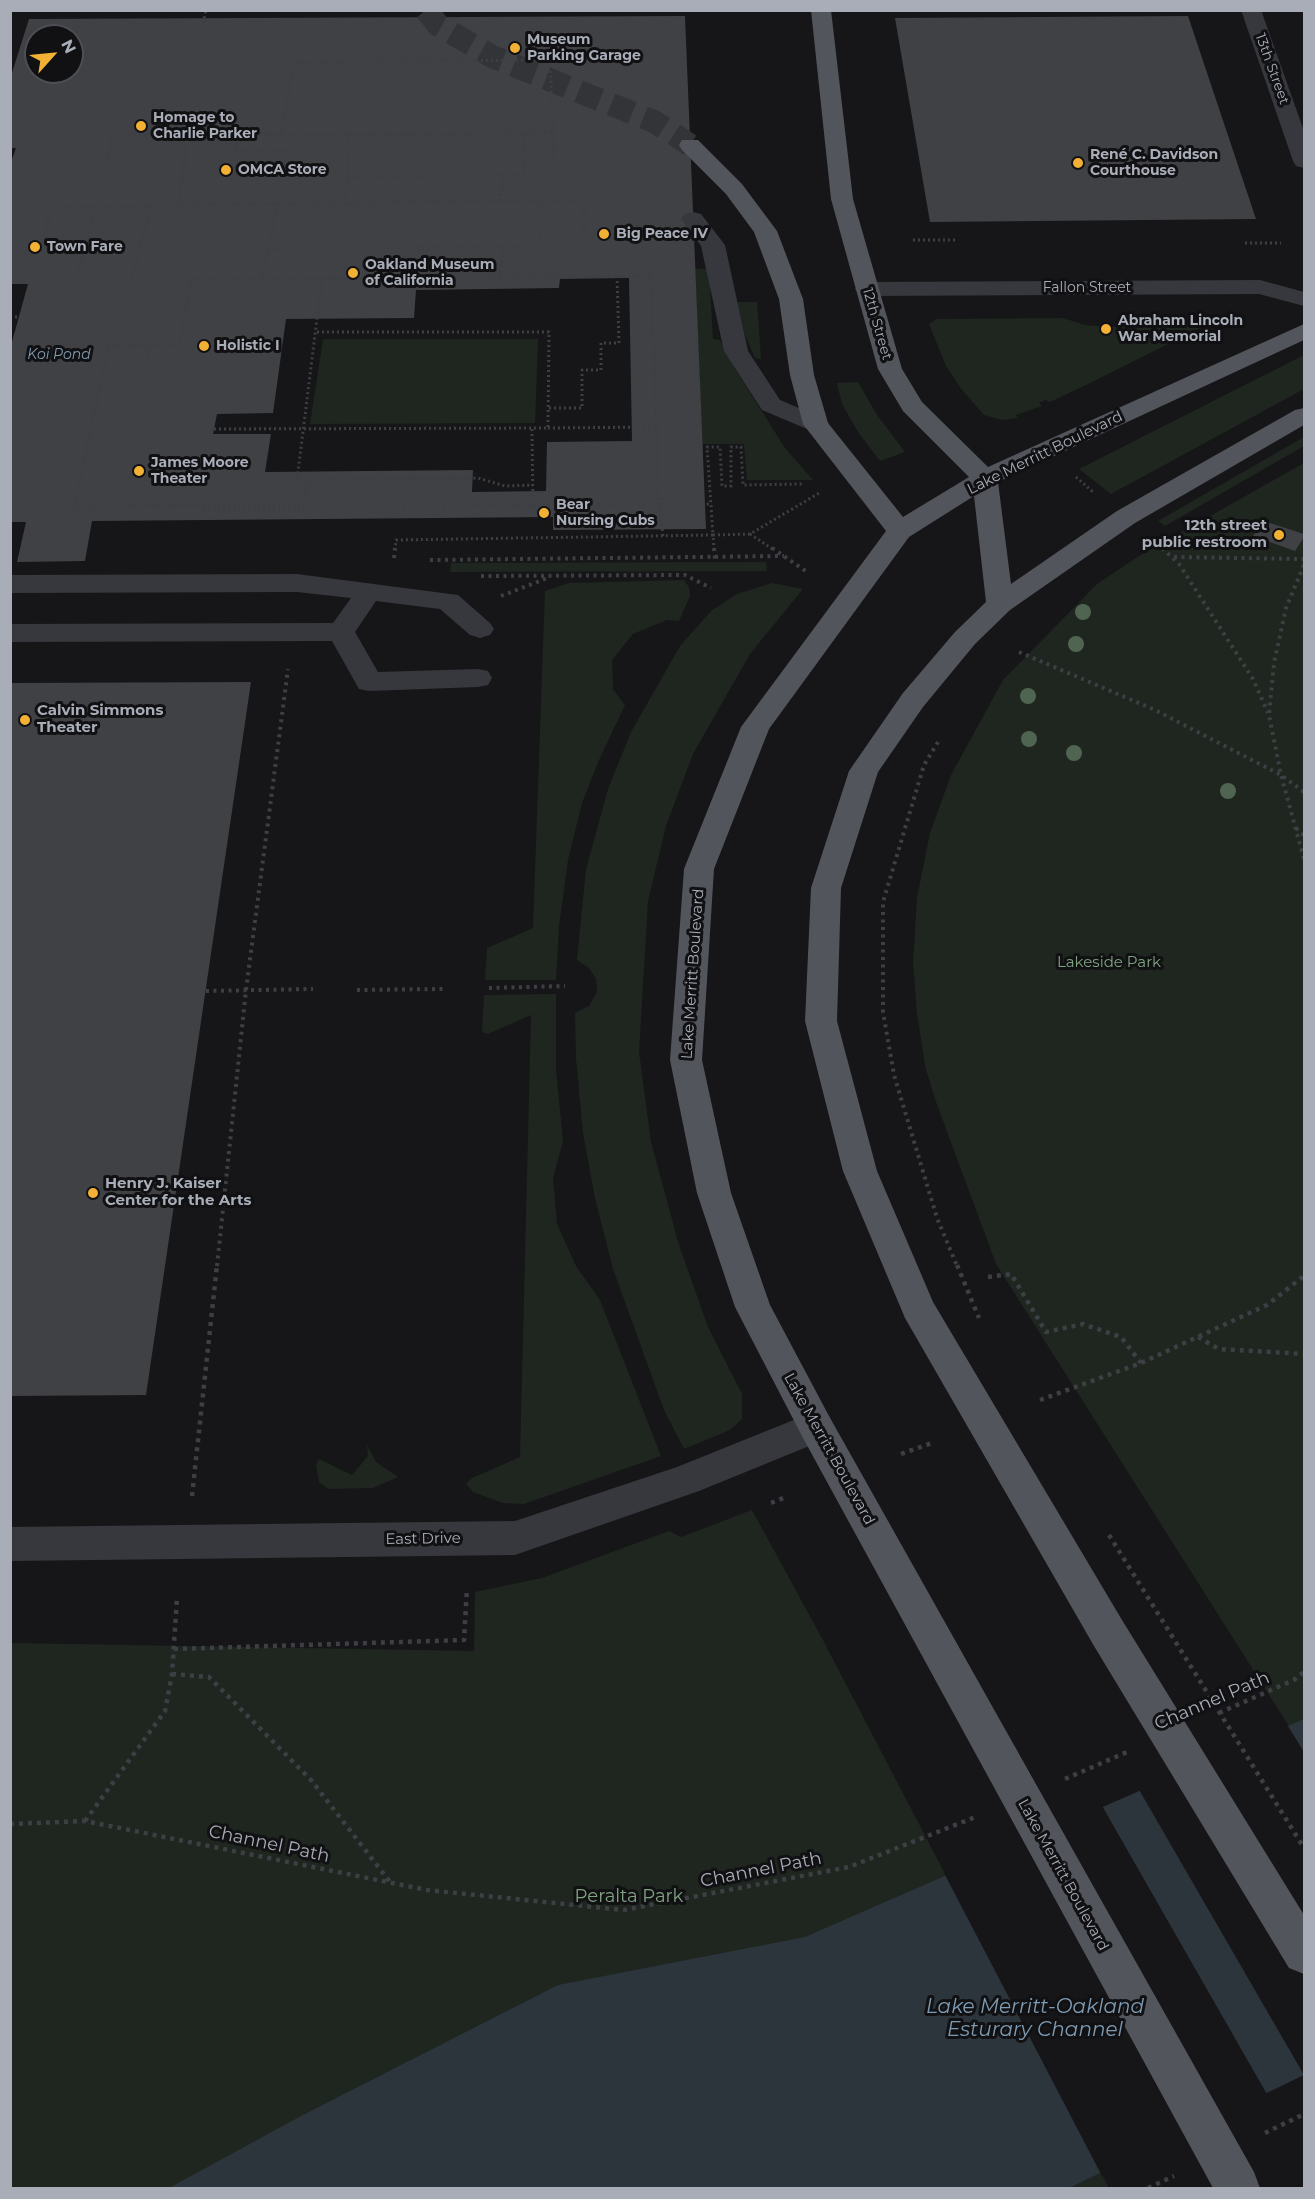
<!DOCTYPE html>
<html>
<head>
<meta charset="utf-8">
<style>
  body { margin:0 }
  #map { position:relative; width:1315px; height:2199px; overflow:hidden; background:#161618; font-family:Montserrat,sans-serif }
  canvas { display:block }
  .frame { position:absolute; inset:0; border:12px solid #a8adb8; pointer-events:none }
  .north { position:absolute; left:24px; top:24px; width:60px; height:60px; box-sizing:border-box; background:#111113; border:2px solid #4d4f55; border-radius:50%; rotate:63deg; font-size:16px; font-weight:700; line-height:24px; text-align:center; color:#a8adb8 }
  .north::after { content:''; display:block; margin:auto; width:21px; height:27px; background:#f2b134; clip-path:polygon(50% 0,100% 100%,50% 72%,0 100%) }
</style>
</head>
<body>
<div id="map">
<canvas width="1315" height="2199"></canvas>
<div class="frame"></div>
<div class="north">N</div>
</div>
<script>
const ctx = document.querySelector('canvas').getContext('2d');
ctx.lineJoin = 'round';
function fill(path, color) { ctx.fillStyle = color; ctx.fill(path, 'evenodd'); }
const toPath = rows => new Path2D(rows.map(r => 'M' + r).join(''));
function trace(path, color, width, dash) { ctx.strokeStyle = color; ctx.lineWidth = width; ctx.lineCap = dash ? 'butt' : 'round'; ctx.setLineDash(dash || []); ctx.stroke(path); }
function drawText(font, color, halo, rows, align = 'center') {
  ctx.font = font + ' Montserrat,sans-serif'; ctx.lineWidth = 6; ctx.setLineDash([]); ctx.textBaseline = 'middle'; ctx.strokeStyle = halo; ctx.fillStyle = color; for (const [text, x, y, turn = 0] of rows) {
    ctx.save(); ctx.translate(x, y); ctx.rotate((+turn || 0) * Math.PI / 180); ctx.textAlign = isNaN(turn) ? turn : align; if (halo) ctx.strokeText(text, 0, 0); ctx.fillText(text, 0, 0); ctx.restore();
  }
}
fill(toPath([
  [695,269,709,269,713,339,720,340,734,367,785,448,813,480,747,480,744,444,702,444],
  [737,302,757,302,761,359,755,358,745,335],
  [1156,317,1208,318,1207,325,1202,327,1084,386,1050,402,1045,400,1039,403,1042,406,1016,415,1018,418,1002,420,984,415,962,390,946,366,929,324,936,319,1063,318,1085,325,1108,327,1132,325],
  [323,339,538,339,535,423,310,424],
  [1304,355,1304,389,1111,494,1079,469],
  [858,382,877,415,905,452,880,461,858,432,842,404,837,383],
  [1304,437,1304,446,1165,526,1158,521],
  [1304,463,1304,1750,996,1264,935,1099,925,1066,917,1013,913,963,917,898,930,833,951,775,1003,680,1097,584,1139,556],
  [766,562,767,571,450,572,451,563],
  [684,580,689,587,690,596,679,621,667,620,633,634,612,660,613,689,625,705,599,760,582,803,568,860,559,926,556,980,485,980,487,948,533,928,545,591,569,583],
  [772,583,803,589,750,654,693,754,666,826,648,901,639,1052,651,1142,679,1245,708,1327,742,1394,742,1419,730,1430,684,1449,664,1410,613,1269,595,1198,583,1133,576,1058,575,1013,589,1006,597,992,596,979,589,968,577,960,586,869,608,789,631,732,680,646,712,610,737,594],
  [556,994,556,1070,563,1141,553,1178,557,1224,576,1266,600,1300,661,1456,524,1504,503,1503,473,1492,466,1484,472,1478,520,1457,531,1015,488,1034,482,1032,484,995],
  [367,1445,376,1462,398,1477,373,1488,328,1489,319,1482,316,1465,319,1459,352,1475,368,1456],
  [752,1510,824,1642,1109,2188,11,2188,11,1643,474,1651,475,1592,542,1578,669,1531,681,1537]
]), '#1e261f');
fill(toPath([
  [1304,1719,1304,2075,1069,2188,169,2188,301,2116,558,1985,805,1937]
]), '#2c353c');
fill(toPath([
  [1286,1723,1304,1752,1304,2075,1138,1788],
  [1101,1804,1268,2096,1102,2176,944,1873]
]), '#161618');
fill(toPath([
  [685,16,706,529,553,530,553,517,92,521,85,561,17,562,26,522,10,522,10,349,28,284,10,284,10,165,16,148,10,148,10,79,29,19],
  [36,36,72,36,72,72,36,72],
  [629,278,632,441,547,442,546,491,472,492,473,470,265,472,271,434,213,434,217,414,273,413,286,319,414,318,416,290,559,288,560,279],
  [1188,16,1256,219,930,222,895,18],
  [1264,521,1304,534,1304,537,1295,551,1253,536],
  [251,682,146,1395,10,1396,10,683]
]), '#404145');
trace(toPath([
  [426,10,438,25,493,57,655,122,690,145]
]), '#333438', 23, [23, 12]);
trace(toPath([
  [202,28,206,10],
  [237,134,234,151,298,150],
  [281,134,294,62,550,60,553,133],
  [187,146,178,205,584,200,584,237],
  [106,164,113,136,553,133,555,166],
  [347,178,524,175,524,133],
  [500,201,503,175],
  [346,204,349,132],
  [148,216,132,280,191,280],
  [45,233,50,208,178,205],
  [913,240,957,240],
  [1245,243,1281,243],
  [267,249,540,246,538,201],
  [500,277,503,247],
  [322,278,297,480,478,478,505,486,533,485],
  [262,279,277,206],
  [76,282,94,215],
  [10,317,20,317],
  [148,361,151,346],
  [549,408,582,408,582,370,601,370,601,343,619,343,617,276],
  [548,428,655,427],
  [214,429,548,428,549,332,315,332],
  [532,429,533,505],
  [1076,477,1093,492],
  [203,510,659,504,651,276,191,280,180,345,109,346,74,507,304,504,308,480],
  [750,534,774,550],
  [663,536,659,504,711,504],
  [1156,543,1164,550],
  [395,550,396,540,713,535,707,447,720,447,722,486,731,486,731,447,741,447,743,485,803,484],
  [714,550,713,535,750,534,821,492]
]), '#3d3f44', 3, [2, 3]);
trace(toPath([
  [714,548,715,559],
  [772,548,807,572],
  [1162,548,1179,564,1253,679,1268,713],
  [1174,557,1304,559],
  [394,558,395,548],
  [430,560,784,556],
  [1304,565,1286,608,1274,663,1269,715,1281,775,1304,859],
  [481,576,685,575,711,588],
  [501,596,550,577],
  [1019,652,1153,709,1281,775,1304,792],
  [938,742,924,765,883,902,883,1012,894,1075,937,1218,957,1266],
  [1296,828,1304,835],
  [489,988,565,986],
  [357,990,443,989],
  [206,991,313,989],
  [217,1266,246,990,288,669]
]), '#3d3f44', 4, [3, 4.5]);
trace(toPath([
  [957,1265,979,1318],
  [988,1277,1011,1274,1046,1332,1083,1324,1121,1337,1141,1363],
  [1198,1337,1219,1349,1304,1354],
  [1040,1400,1141,1363,1267,1305,1304,1276],
  [901,1454,932,1443],
  [192,1496,217,1265],
  [771,1503,786,1497],
  [1109,1535,1304,1848],
  [174,1649,464,1640,467,1588],
  [172,1674,209,1677,311,1780,390,1882],
  [1219,1713,1294,1680,1304,1672],
  [1065,1779,1127,1752],
  [85,1821,165,1711,172,1674,177,1598],
  [10,1824,85,1821,427,1890,624,1910,849,1867,978,1816],
  [1265,2133,1304,2114],
  [1148,2188,1174,2176]
]), '#3d3f44', 4.5, [4, 5]);
fill(toPath([
  [1241,10,1261,10,1304,131,1304,168,1296,166,1293,161,1241,10],
  [693,212,701,214,725,245,748,351,780,400,825,419,829,424,825,429,816,432,807,429,762,410,724,351,701,246,681,219,685,214,693,212],
  [1260,280,1304,292,1304,306,1259,294,867,296,859,294,855,289,859,284,867,282,1260,280],
  [297,574,458,595,490,623,494,629,490,635,480,638,470,635,440,609,376,601,355,632,378,672,478,669,488,671,492,678,488,685,478,687,369,691,359,689,332,641,10,642,10,624,333,623,351,598,297,592,10,593,10,575,297,574],
  [816,1411,829,1416,834,1427,829,1438,699,1491,515,1555,10,1561,10,1527,515,1521,677,1467,816,1411]
]), '#37383d');
fill(toPath([
  [811,10,831,10,853,199,902,369,922,402,988,467,1304,324,1304,340,998,482,1011,584,1117,511,1295,410,1304,408,1304,425,1135,523,1010,610,975,644,923,707,878,772,841,888,837,1021,877,1171,933,1302,1122,1620,1304,1915,1304,1974,1289,1968,1094,1646,905,1318,843,1171,805,1021,811,888,849,771,903,693,955,632,986,602,974,496,909,537,769,729,714,869,702,1060,731,1193,770,1305,829,1416,1254,2172,1260,2188,1213,2188,803,1438,735,1307,697,1193,670,1060,684,869,741,727,886,531,803,424,790,375,779,299,754,232,726,194,682,150,679,145,682,140,698,140,742,184,777,231,803,299,814,375,828,423,903,517,969,477,903,411,878,369,831,199,811,10]
]), '#53555c');
ctx.fillStyle = '#506452';
for (const [x, y] of [
  [1083,612],
  [1076,644],
  [1028,696],
  [1029,739],
  [1074,753],
  [1228,791]
]) { ctx.beginPath(); ctx.arc(x, y, 8, 0, 2 * Math.PI); ctx.fill(); }
for (const [x, y, r, color] of [
  [515,48,6,"#f2b134"],
  [141,126,6,"#f2b134"],
  [1078,163,6,"#f2b134"],
  [226,170,6,"#f2b134"],
  [604,234,6,"#f2b134"],
  [35,247,6,"#f2b134"],
  [353,273,6,"#f2b134"],
  [1106,329,6,"#f2b134"],
  [204,346,6,"#f2b134"],
  [139,471,6,"#f2b134"],
  [544,513,6,"#f2b134"],
  [1279,535,6,"#f2b134"],
  [25,720,6,"#f2b134"],
  [93,1193,6,"#f2b134"]
]) { const dot = new Path2D(); dot.arc(x, y, r, 0, 2 * Math.PI); ctx.fillStyle = color; ctx.fill(dot); trace(dot, '#111113', 2); }
drawText('bold 14px', '#a8adb8', '#111113', [
  ["Museum",527,40],
  ["Parking Garage",527,56],
  ["Homage to",153,118],
  ["Charlie Parker",153,134],
  ["René C. Davidson",1090,155],
  ["Courthouse",1090,171],
  ["OMCA Store",238,170],
  ["Big Peace IV",616,234],
  ["Town Fare",47,247],
  ["Oakland Museum",365,265],
  ["of California",365,281],
  ["Abraham Lincoln",1118,321],
  ["War Memorial",1118,337],
  ["Holistic I",216,346],
  ["James Moore",151,463],
  ["Theater",151,479],
  ["Bear",556,505],
  ["Nursing Cubs",556,521]
], 'left');
drawText('14px', '#a8adb8', '#111113', [
  ["13th Street",1272,69,70],
  ["Fallon Street",1087,288],
  ["12th Street",877,324,74]
]);
drawText('italic 14px', '#7f9bb3', '#111113', [
  ["Koi Pond",59,355]
]);
drawText('15px', '#a8adb8', '#111113', [
  ["Lake Merritt Boulevard",1045,453,-26],
  ["Lake Merritt Boulevard",693,974,-86],
  ["Lake Merritt Boulevard",829,1449,61],
  ["East Drive",423,1539,-1],
  ["Lake Merritt Boulevard",1063,1875,61]
]);
drawText('bold 15px', '#a8adb8', '#111113', [
  ["12th street",1267,526,"right"],
  ["public restroom",1267,543,"right"],
  ["Calvin Simmons",37,711],
  ["Theater",37,728],
  ["Henry J. Kaiser",105,1184],
  ["Center for the Arts",105,1201]
], 'left');
drawText('15px', '#7fa381', '#111113', [
  ["Lakeside Park",1109,963]
]);
drawText('18px', '#a8adb8', '#111113', [
  ["Channel Path",1212,1701,-23],
  ["Channel Path",269,1844,12],
  ["Channel Path",761,1870,-11]
]);
drawText('18px', '#7fa381', '#111113', [
  ["Peralta Park",629,1897]
]);
drawText('italic 20px', '#7f9bb3', '#111113', [
  ["Lake Merritt-Oakland",1035,2007],
  ["Esturary Channel",1035,2030]
]);
</script>
</body>
</html>
